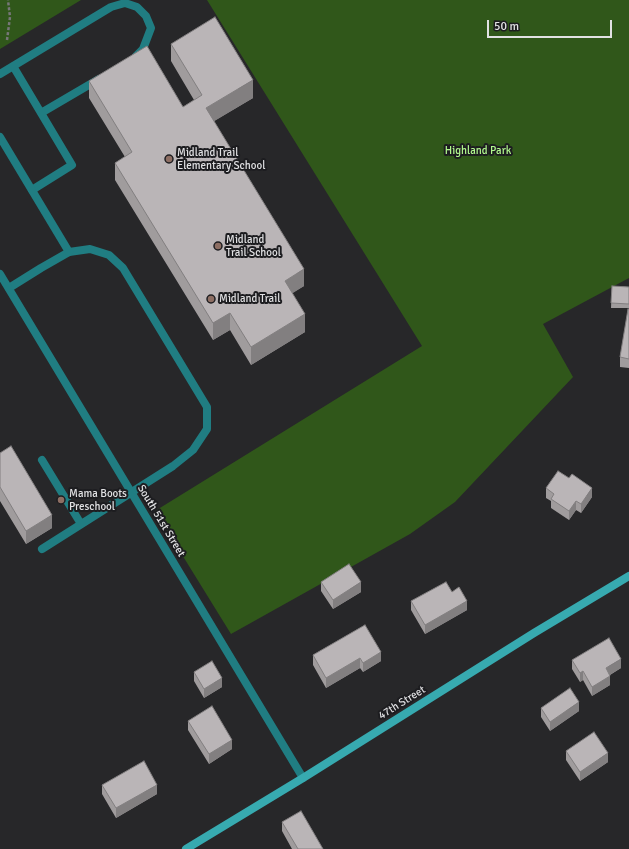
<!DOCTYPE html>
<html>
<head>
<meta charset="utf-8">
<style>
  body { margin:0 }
  #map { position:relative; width:629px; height:849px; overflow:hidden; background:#272729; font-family:Signika,sans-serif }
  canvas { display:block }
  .scale { position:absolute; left:487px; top:20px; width:125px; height:18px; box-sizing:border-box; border:2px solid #e1e1e3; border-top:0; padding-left:5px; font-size:12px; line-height:14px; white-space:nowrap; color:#e1e1e3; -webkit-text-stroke:3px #1d1d20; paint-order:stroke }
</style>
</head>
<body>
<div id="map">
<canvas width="629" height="849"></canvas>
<div class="scale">50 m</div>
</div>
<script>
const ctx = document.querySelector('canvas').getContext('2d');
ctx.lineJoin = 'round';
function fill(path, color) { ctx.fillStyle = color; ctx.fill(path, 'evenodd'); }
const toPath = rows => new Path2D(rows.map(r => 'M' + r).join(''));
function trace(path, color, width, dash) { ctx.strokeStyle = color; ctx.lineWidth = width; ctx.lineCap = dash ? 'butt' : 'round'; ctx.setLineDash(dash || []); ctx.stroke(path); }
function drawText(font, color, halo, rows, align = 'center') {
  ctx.font = font + ' Signika,sans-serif'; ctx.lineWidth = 4; ctx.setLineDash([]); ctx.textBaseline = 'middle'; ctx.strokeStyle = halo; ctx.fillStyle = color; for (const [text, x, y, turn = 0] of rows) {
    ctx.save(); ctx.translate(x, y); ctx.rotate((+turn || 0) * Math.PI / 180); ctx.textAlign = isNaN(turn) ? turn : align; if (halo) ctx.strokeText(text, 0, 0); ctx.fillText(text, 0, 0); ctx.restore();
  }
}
fill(toPath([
  [0,0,81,0,0,49],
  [207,0,629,0,629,278,543,324,573,377,455,502,410,534,231,634,155,511,422,346]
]), '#30571a');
trace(toPath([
  [7,40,10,17,8,0]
]), '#777779', 2.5, [3, 2]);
trace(toPath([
  [13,66,72,165,32,190],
  [0,74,111,7,125,3,137,7,146,16,151,28,143,49,136,56],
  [41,113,99,79],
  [9,288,41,268,69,252,90,249,109,255,123,268,207,407,207,429,193,450,173,466,42,549],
  [42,460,81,524]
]), '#207d82', 8);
trace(toPath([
  [0,137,69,252],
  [0,274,303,778]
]), '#207d82', 8);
trace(toPath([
  [186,849,303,778,534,633,629,576]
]), '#37aab0', 8);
fill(toPath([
  [171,44,253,98,214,121,304,286,292,293,305,332,251,365,230,330,213,340,115,180,115,163,125,157,89,98,89,81,183,107,194,100,171,61],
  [612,286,629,287,629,308,611,308],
  [629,309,629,368,620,367,620,357],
  [0,453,52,528,26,544,0,501],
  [546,488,592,497,581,513,576,510,569,520,551,508,551,501,546,498],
  [321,582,361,592,333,609,321,591],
  [452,592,467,610,425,634,411,610,411,601],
  [365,625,381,661,363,672,360,668,326,688,313,665,313,655],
  [572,660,621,668,610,675,610,685,592,696,583,680,580,682,572,669],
  [194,672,222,687,204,698,194,681],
  [541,708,579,711,550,731,541,717],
  [188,721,232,749,209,764,188,730],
  [566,751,608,762,580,781,566,760],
  [102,785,157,794,116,818,102,794],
  [282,822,323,849,292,849,282,831]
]), '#a09c9d');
fill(toPath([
  [253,80,253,98,206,126,206,108],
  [304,269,304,286,285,298,285,281],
  [230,313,230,330,213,340,213,323],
  [305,314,305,332,251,365,251,347],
  [592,488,592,497,581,513,581,504],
  [576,501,576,510,569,520,569,511],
  [52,515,52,528,26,544,26,531],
  [361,582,361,592,333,609,333,600],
  [467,601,467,610,425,634,425,625],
  [381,652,381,661,363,672,363,663],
  [360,658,360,668,326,688,326,678],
  [621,659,621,668,606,677,606,668],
  [583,671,583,680,580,682,580,673],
  [610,676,610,685,592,696,592,687],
  [222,678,222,687,204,698,204,689],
  [579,702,579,711,550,731,550,722],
  [232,740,232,749,209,764,209,754],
  [608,753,608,762,580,781,580,772],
  [157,785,157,794,116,818,116,808]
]), '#827f80');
const building = toPath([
  [215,17,253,80,206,108,304,269,285,281,305,314,251,347,230,313,213,323,115,163,132,152,89,81,147,46,183,107,202,95,171,44,215,17],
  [612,286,629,287,629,304,611,303,612,286],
  [628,309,629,309,629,359,620,357,628,309],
  [11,446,52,515,26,531,0,487,0,453,11,446],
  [558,471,569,478,572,474,592,488,581,504,576,501,569,511,551,499,554,494,546,488,558,471],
  [349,564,361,582,333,600,321,582,349,564],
  [446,582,452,592,459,587,467,601,425,625,411,601,446,582],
  [365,625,381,652,363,663,360,658,326,678,313,655,365,625],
  [609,638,621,659,606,668,610,676,592,687,583,671,580,673,572,660,609,638],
  [212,661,222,678,204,689,194,672,212,661],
  [570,688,579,702,550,722,541,708,570,688],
  [212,706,232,740,209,754,188,721,212,706],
  [594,732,608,753,580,772,566,751,594,732],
  [144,761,157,785,116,808,102,785,144,761],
  [301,811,323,849,298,849,282,822,301,811]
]);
fill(building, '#bab5b7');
trace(building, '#827f80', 1);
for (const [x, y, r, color] of [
  [169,159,4,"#8d6e63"],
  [218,246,4,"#8d6e63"],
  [211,299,4,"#8d6e63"],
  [61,500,4,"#8d6e63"]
]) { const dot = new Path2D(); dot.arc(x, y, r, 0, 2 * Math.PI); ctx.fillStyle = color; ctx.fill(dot); trace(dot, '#1d1d20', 1.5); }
drawText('11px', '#b1f88e', '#1d1d20', [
  ["Highland Park",478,151]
]);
drawText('11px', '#e1e1e3', '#1d1d20', [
  ["Midland Trail",177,153],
  ["Elementary School",177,166],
  ["Midland",226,240],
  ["Trail School",226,253],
  ["Midland Trail",219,299],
  ["Mama Boots",69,494],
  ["Preschool",69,507]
], 'left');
drawText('11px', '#e1e1e3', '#1d1d20', [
  ["South 51st Street",161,521,59],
  ["47th Street",402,703,-32]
]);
</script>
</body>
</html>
